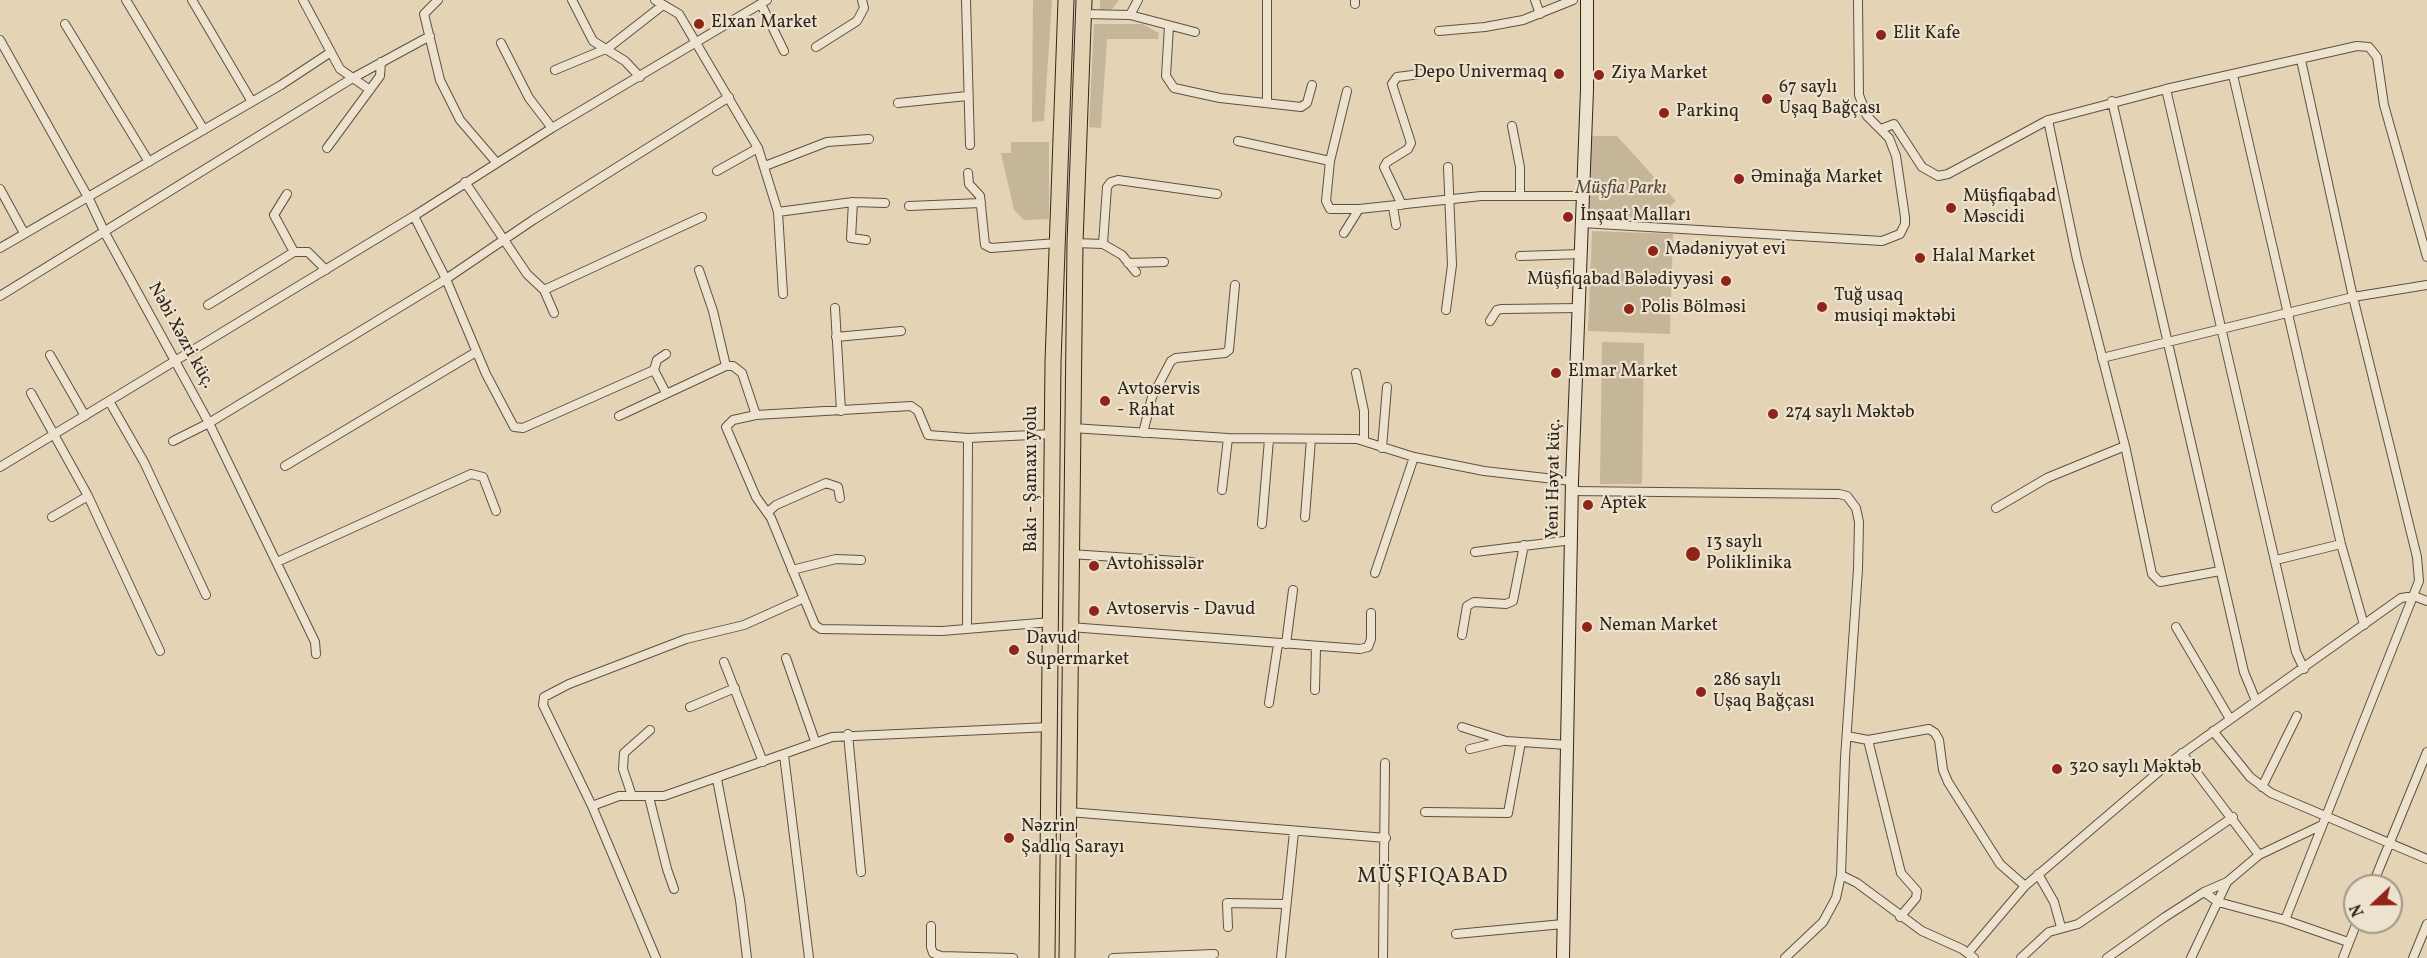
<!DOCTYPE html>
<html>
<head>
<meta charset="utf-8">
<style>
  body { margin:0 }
  #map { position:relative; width:2427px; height:958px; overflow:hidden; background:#e4d3b4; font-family:Vollkorn,serif }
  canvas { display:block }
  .north { position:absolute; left:2343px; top:874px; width:60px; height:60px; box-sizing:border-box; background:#ede2ce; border:2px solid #a19787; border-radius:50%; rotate:248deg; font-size:16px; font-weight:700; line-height:24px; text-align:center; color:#30261c }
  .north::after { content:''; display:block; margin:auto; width:21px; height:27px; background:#8f2418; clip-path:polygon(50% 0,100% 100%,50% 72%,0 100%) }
</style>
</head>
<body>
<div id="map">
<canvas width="2427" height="958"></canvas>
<div class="north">N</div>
</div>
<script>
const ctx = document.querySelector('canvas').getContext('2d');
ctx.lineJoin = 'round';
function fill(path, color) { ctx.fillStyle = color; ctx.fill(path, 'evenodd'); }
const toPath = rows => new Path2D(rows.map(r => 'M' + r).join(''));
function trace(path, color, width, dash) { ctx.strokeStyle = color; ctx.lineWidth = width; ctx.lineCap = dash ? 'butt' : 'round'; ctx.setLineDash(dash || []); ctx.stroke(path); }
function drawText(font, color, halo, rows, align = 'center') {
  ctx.font = font + ' Vollkorn,serif'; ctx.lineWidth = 4.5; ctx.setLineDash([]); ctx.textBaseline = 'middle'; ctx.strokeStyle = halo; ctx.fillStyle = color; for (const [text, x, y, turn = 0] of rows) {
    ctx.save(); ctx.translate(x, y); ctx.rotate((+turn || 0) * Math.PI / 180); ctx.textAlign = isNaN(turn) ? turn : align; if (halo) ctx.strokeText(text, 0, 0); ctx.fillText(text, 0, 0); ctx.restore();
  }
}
fill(toPath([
  [1033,0,1052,0,1044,121,1032,122],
  [1100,0,1119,0,1112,9,1100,10],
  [1094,24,1142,24,1159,33,1158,39,1107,39,1101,128,1089,127],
  [1590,136,1617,136,1676,201,1653,222,1588,221],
  [1011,142,1049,142,1049,219,1024,220,1014,210,1001,153,1011,153],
  [1592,231,1673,234,1670,334,1588,331],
  [1602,342,1644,343,1642,484,1600,484]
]), '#c5b69a');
const street = toPath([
  [126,0,204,130],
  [192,0,252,102],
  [303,0,340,69,370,90],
  [438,0,424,14,440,80,460,120,496,162],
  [572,0,593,41,625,61,640,77],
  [655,0,679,14,758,148,778,212,783,294],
  [966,0,970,145],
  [1267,0,1267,103],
  [1535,0,1540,14],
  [761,4,784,51],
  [1355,4,1355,0],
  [1084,14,1130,15,1195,32],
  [1130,15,1138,0],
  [65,24,149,162],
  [1169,26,1166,76,1174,88,1220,98,1301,107,1307,103,1312,85],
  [1439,31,1485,27,1523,20,1573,0],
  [0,40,89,199,105,233,209,423,315,642,316,654],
  [501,43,529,98,552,128],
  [816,47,857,21,864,8,862,0],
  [555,70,608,48,663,5],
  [2233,75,2341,544,2364,625],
  [2166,89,2296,652,2304,669],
  [1347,91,1330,161,1326,201,1330,209,1359,209],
  [2112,101,2244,672,2256,701],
  [898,103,967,96],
  [2048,120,2077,259,2126,450,2152,574,2160,582,2220,571],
  [1512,126,1520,167,1520,196],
  [1881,129,1894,124,1922,167,1938,176,1948,174,2048,120,2166,89,2357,46,2369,47,2377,57,2384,105,2427,257],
  [1238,141,1330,161],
  [327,148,380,76,381,62],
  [765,166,827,142,869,139],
  [717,171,758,148],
  [968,173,969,184,980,196,985,245,991,248,1057,243],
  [465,182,527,274,544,290,554,313],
  [0,189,24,233],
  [287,194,274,215,294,252],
  [853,202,851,238,866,240],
  [1402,205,1384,167,1387,162,1408,149,1411,143,1392,84,1397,77,1420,74],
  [909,206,981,203],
  [1393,207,1396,225],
  [778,212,853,202,885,203],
  [414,216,446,279,486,374,514,427,523,428,654,370,666,393],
  [1582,223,1882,241,1900,234,1905,224,1905,217,1896,156,1889,138,1867,116,1859,95,1858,0],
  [1344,233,1359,209,1481,196,1583,196],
  [1075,243,1103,244,1107,187,1111,182,1118,180,1217,194],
  [1103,244,1122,255,1136,272],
  [0,248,281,85,331,52],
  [1520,256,1581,254],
  [1128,263,1164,262],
  [699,270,713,311,726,366],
  [544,290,702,217],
  [0,296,351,79,430,36],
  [208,305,294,252,308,252,326,270],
  [835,308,841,411],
  [1446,310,1452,265,1448,167],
  [1490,321,1497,310,1502,309,1579,308],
  [836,337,901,331],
  [50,355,85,416],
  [2102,358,2353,297,2427,285],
  [654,370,657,360,666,354],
  [1356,373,1364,411,1364,441],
  [31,393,88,496,160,651],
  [109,401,144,462,206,595],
  [619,416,726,366,733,366,742,373,756,415],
  [1072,428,1228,438,1357,439,1414,457,1484,471,1572,481],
  [1143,433,1152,397,1171,361,1176,358,1225,353,1229,350,1235,285],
  [173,441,209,423,446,279,533,220,729,97],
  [1382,448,1387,387],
  [285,466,476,352],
  [0,467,414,216,552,128,767,0],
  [1222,490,1228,438],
  [1572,491,1839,494,1847,496,1856,508,1859,522,1858,569,1845,758,1841,875,1836,898,1823,922,1785,958],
  [1996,508,2047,478,2125,446],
  [768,512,776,505,826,483,838,487,840,498],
  [52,517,88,496],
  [1305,517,1311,439],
  [1262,524,1269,439],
  [1475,552,1572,540],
  [1070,554,1192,562],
  [2276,560,2341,544],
  [277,562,471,474,483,477,496,511],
  [792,570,836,559,861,560],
  [1375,573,1414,457],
  [1051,622,942,631,821,629,815,625,771,518,756,497,726,427,733,420,756,415,911,406,918,411,928,435,968,438,1053,434],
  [967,627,968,438],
  [1070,627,1360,649,1368,647,1371,639,1371,613],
  [2176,627,2230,719],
  [1462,635,1467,606,1474,602,1506,604,1513,601,1524,545],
  [1286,644,1293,590],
  [786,658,815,741],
  [724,662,763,762],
  [1315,690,1316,647],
  [1269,703,1278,644],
  [690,707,735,688],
  [1462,727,1506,741,1568,745],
  [2213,731,2250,777,2271,793,2427,859],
  [848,734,861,872],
  [1847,736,1868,740,1929,729,1935,733,1939,740,1943,770,1948,782,2000,864,2025,886],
  [1868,740,1901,873,1917,891,1916,898,1900,917],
  [1470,749,1503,741],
  [2182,753,2259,855],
  [784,755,809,958],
  [717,779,740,900,747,958],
  [2262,787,2297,716],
  [632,796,623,769,624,753,650,730],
  [649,797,667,869,674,889],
  [592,806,619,796,664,796,832,737,1050,727],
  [1069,812,1386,838],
  [1425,812,1508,813,1521,742],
  [2038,874,2054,902,2061,927],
  [1841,875,1857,883,1922,931,1962,949,1974,958],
  [2372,886,2427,752],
  [2204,892,2218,902,2285,920,2348,942],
  [2285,920,2419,581,2417,557,2353,297,2301,60],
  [931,926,931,947,933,953,941,956,1013,958],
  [1228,927,1227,903,1284,904],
  [1456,934,1563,924],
  [1968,953,2025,886,2169,763,2401,598,2414,596,2427,601],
  [656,958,592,806,543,705,544,697,569,684,686,639,744,625,804,598],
  [1113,958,1214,954],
  [1281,958,1294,832],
  [1383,958,1385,763],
  [2021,958,2049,932,2078,924,2233,817],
  [2107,958,2165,917,2204,892,2227,882,2259,855,2320,826],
  [2191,958,2227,882],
  [2343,958,2357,922],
  [2413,958,2427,924]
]);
const secondary = toPath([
  [1563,958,1572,481,1587,90,1587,0]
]);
const highway = toPath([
  [1047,958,1053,362,1066,0],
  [1067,958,1075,243,1084,0]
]);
trace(street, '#5d5142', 10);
trace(secondary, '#30261c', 14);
trace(highway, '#30261c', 17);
trace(street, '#ede2ce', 8);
trace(secondary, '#ede2ce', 12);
trace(highway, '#e4d3b4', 15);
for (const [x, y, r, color] of [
  [699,24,6,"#8f2418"],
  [1881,35,6,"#8f2418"],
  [1559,74,6,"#8f2418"],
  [1599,75,6,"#8f2418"],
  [1767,99,6,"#8f2418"],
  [1664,113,6,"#8f2418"],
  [1739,179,6,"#8f2418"],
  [1951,208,6,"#8f2418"],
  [1568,217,6,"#8f2418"],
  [1653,251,6,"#8f2418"],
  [1920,258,6,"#8f2418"],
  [1726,281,6,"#8f2418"],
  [1822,307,6,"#8f2418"],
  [1629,309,6,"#8f2418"],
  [1556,373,6,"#8f2418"],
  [1105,401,6,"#8f2418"],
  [1773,414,6,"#8f2418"],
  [1588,505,6,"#8f2418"],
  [1693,554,8,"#8f2418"],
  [1094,566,6,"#8f2418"],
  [1094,611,6,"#8f2418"],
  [1587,627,6,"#8f2418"],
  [1014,650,6,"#8f2418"],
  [1701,692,6,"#8f2418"],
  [2057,769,6,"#8f2418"],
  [1009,838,6,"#8f2418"]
]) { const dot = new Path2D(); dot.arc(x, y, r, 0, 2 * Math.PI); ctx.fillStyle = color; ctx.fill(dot); trace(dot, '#ede2ce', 2); }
drawText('18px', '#30261c', '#ede2ce', [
  ["Elxan Market",711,24],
  ["Elit Kafe",1893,35],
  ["Depo Univermaq",1547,74,"right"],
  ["Ziya Market",1611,75],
  ["67 saylı",1779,89],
  ["Uşaq Bağçası",1779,110],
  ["Parkinq",1676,113],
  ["Əminağa Market",1751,179],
  ["Müşfiqabad",1963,198],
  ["Məscidi",1963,219],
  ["İnşaat Malları",1580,217],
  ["Mədəniyyət evi",1665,251],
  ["Halal Market",1932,258],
  ["Müşfiqabad Bələdiyyəsi",1714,281,"right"],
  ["Tuğ usaq",1834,297],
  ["musiqi məktəbi",1834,318],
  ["Polis Bölməsi",1641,309],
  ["Elmar Market",1568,373],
  ["Avtoservis",1117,391],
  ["- Rahat",1117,412],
  ["274 saylı Məktəb",1785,414],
  ["Aptek",1600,505],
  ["13 saylı",1706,544],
  ["Poliklinika",1706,565],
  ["Avtohissələr",1106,566],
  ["Avtoservis - Davud",1106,611],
  ["Neman Market",1599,627],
  ["Davud",1026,640],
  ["Supermarket",1026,661],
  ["286 saylı",1713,682],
  ["Uşaq Bağçası",1713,703],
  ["320 saylı Məktəb",2069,769],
  ["Nəzrin",1021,828],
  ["Şadlıq Sarayı",1021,849]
], 'left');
drawText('italic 18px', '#554a3c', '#ede2ce', [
  ["Müşfia Parkı",1621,190]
]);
drawText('18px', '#30261c', '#ede2ce', [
  ["Nəbi Xəzri küç.",180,336,61],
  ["Bakı - Şamaxı yolu",1033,479,-90],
  ["Yeni Həyat küç.",1555,479,-89]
]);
ctx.letterSpacing = '1.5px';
drawText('21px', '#30261c', '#ede2ce', [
  ["MÜŞFIQABAD",1433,878]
]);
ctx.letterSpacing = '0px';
</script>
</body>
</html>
